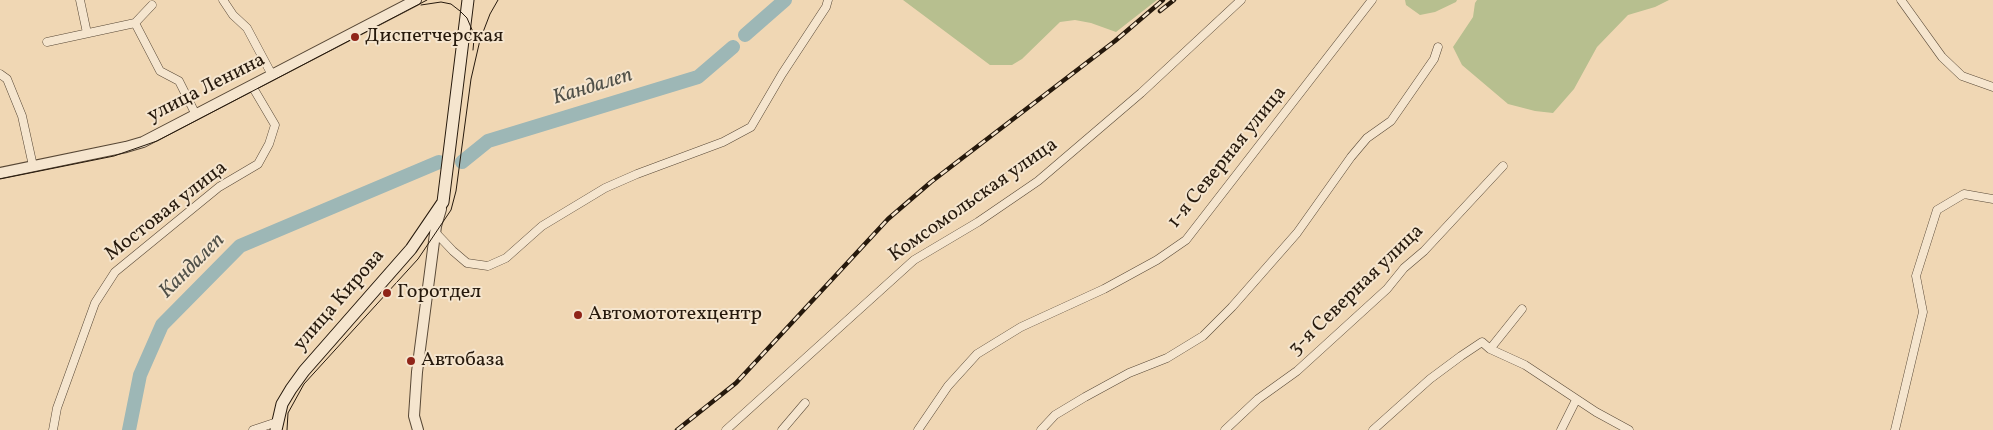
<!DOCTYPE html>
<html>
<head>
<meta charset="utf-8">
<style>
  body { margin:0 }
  canvas { display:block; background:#f0d7b4 }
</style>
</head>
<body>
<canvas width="1993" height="430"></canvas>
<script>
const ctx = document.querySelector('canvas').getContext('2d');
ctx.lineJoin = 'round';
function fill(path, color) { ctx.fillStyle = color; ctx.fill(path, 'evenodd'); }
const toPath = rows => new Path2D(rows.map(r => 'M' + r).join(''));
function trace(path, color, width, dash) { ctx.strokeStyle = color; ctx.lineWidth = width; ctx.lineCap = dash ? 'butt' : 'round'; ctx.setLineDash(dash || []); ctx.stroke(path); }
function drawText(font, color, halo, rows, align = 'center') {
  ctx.font = font + ' Vollkorn,serif'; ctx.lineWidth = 4; ctx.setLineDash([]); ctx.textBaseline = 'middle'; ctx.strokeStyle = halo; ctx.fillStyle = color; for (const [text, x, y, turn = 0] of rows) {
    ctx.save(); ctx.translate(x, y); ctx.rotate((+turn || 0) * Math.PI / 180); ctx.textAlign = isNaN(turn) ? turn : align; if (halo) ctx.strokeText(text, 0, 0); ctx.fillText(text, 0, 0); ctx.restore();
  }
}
fill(toPath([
  [903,0,1157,0,1116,32,1091,23,1075,20,1060,22,1022,59,1012,65,990,65],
  [1405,0,1457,0,1456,2,1435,12,1420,15,1406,5],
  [1477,0,1669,0,1655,7,1628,15,1597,47,1574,89,1553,113,1535,111,1508,104,1462,65,1453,47,1473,17,1475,3]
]), '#b7bf8f');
trace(toPath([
  [745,35,785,0],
  [462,162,488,141,698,77,733,47],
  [129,430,140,375,162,325,240,246,439,162]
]), '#9db7b6', 14);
const minor = toPath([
  [80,0,87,33],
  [223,0,233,15,247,28,272,75],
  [1901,0,1942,57,1962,76,1993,87],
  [135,23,152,5],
  [47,42,135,23,160,71,179,81,196,115],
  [0,74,7,79,22,116,33,166],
  [435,232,453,251,467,263,488,266,506,258,542,226,605,188,637,174,723,142,751,127,782,74,826,7,828,0],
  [1490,349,1525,365,1596,412,1629,430],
  [53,430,57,408,95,303,115,272,219,187,258,164,269,144,275,125,252,86],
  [253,430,277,422],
  [726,430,914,260,978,222,1038,181,1141,93,1241,0],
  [782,430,805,403],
  [918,430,948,386,977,354,1021,327,1104,289,1157,260,1186,240,1372,0],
  [1041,430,1055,415,1085,397,1129,373,1167,358,1203,336,1232,307,1297,233,1351,157,1367,138,1391,121,1434,59,1438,47],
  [1225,430,1258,399,1297,371,1387,289,1404,268,1424,251,1503,166],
  [1373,430,1430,379,1461,356,1482,342,1490,349,1522,309],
  [1561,430,1576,400],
  [1895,430,1923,312,1916,276,1937,210,1964,194,1993,199]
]);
const tertiary = toPath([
  [0,173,126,147,143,142,416,0],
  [418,430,414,416,417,372,436,226,441,209]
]);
const secondary = toPath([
  [276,430,282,404,291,389,304,371,411,249,443,202,468,0]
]);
trace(minor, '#584836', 9);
trace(tertiary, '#584836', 12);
trace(secondary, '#26190c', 13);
trace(minor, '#f5e5ce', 8);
trace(tertiary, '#f5e5ce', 10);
trace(secondary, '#f5e5ce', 11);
trace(toPath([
  [421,5,441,2,451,4,460,11,467,18,473,32,474,39,473,50],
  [0,179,114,156,157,141,427,0],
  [287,430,288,413,304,384,418,259,451,210,456,191,471,79,480,40,490,14,498,0]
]), '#26190c', 1);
const rail = toPath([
  [1160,11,1174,0],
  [677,430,736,383,888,219,931,182,1115,41,1163,0]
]);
trace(rail, '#26190c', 4.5);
trace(rail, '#f5e5ce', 2.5, [8]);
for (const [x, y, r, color] of [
  [355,37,5,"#8f2418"],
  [387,293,5,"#8f2418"],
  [578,315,5,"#8f2418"],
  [411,361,5,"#8f2418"]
]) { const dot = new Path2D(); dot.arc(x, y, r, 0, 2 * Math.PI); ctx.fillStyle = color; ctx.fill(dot); trace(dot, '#f5e5ce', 2); }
drawText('20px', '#26190c', '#f5e5ce', [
  ["Диспетчерская",365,37],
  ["Горотдел",397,293],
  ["Автомототехцентр",588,315],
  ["Автобаза",421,361]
], 'left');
drawText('20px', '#26190c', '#f5e5ce', [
  ["улица Ленина",207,89,-27],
  ["1-я Северная улица",1228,158,-51],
  ["Комсомольская улица",974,201,-35],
  ["Мостовая улица",167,212,-38],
  ["3-я Северная улица",1357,291,-44],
  ["улица Кирова",340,301,-49]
]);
drawText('italic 21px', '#505048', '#f5e5ce', [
  ["Кандалеп",593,88,-17],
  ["Кандалеп",193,267,-45]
]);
</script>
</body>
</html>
